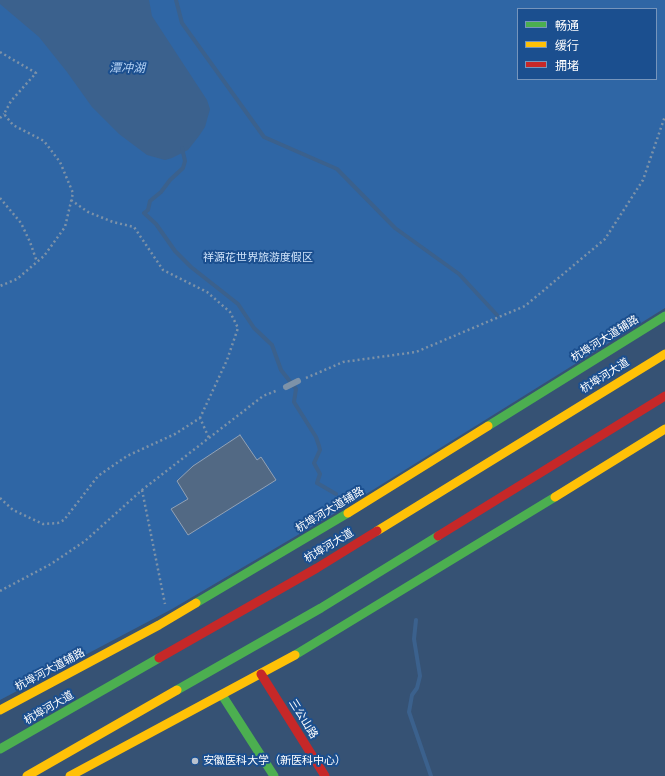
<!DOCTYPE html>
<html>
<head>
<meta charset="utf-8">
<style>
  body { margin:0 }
  #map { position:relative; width:665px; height:776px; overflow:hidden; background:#365274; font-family:"Fira Sans Condensed","Noto Sans SC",sans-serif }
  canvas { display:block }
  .legend { position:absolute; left:517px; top:8px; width:140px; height:72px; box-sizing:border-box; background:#1b4f8f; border:1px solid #7695bc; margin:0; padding:5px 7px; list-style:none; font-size:12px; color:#fff }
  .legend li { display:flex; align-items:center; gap:8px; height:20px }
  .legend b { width:20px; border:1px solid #7695bc }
</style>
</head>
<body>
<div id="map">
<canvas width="665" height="776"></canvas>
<ul class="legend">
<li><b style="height:5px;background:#4caf50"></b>畅通</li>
<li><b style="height:5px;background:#ffc107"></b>缓行</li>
<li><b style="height:5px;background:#c62828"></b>拥堵</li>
</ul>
</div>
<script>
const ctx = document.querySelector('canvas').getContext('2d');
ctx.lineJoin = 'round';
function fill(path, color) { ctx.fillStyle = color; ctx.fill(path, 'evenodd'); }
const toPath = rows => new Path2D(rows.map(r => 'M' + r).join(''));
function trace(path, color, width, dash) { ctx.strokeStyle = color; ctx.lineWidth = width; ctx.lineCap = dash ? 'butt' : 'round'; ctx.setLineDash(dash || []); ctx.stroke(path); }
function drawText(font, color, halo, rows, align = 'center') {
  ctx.font = font + ' "Fira Sans Condensed","Noto Sans SC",sans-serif'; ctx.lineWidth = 4; ctx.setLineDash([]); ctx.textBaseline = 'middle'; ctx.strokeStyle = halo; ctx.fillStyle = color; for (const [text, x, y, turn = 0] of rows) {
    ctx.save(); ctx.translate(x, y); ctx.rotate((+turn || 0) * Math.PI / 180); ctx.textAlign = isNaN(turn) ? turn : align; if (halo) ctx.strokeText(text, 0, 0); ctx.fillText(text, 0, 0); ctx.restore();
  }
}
fill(toPath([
  [0,0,665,0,665,308,347,506,172,609,0,700],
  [518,9,656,9,656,79,518,79]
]), '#2f66a5');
fill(toPath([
  [0,0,149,0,152,16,207,100,210,109,205,127,199,136,188,150,172,158,165,160,147,155,119,134,92,107,67,72,39,37,0,4]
]), '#3b618d');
trace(toPath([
  [176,0,182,23,264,137,337,169,395,228,459,274,497,315],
  [182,148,185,161,183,168,170,180,161,192,150,201,148,210,144,213,156,224,175,251,191,267,238,304,254,328,272,345,281,370,296,389,294,402,316,437,319,446,320,450,314,463,320,474,317,483,336,494],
  [416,620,414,639,420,676,417,688,412,695,409,712,431,776]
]), '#3b618d', 4);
const building = toPath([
  [240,435,257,460,261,457,276,480,188,535,171,509,188,499,177,481,193,466,240,435]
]);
fill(building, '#526984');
trace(building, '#92a2b6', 1);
trace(toPath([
  [0,52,36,73,11,101,4,114,13,125,44,141,60,162,73,193,65,227,44,256,17,279,0,286],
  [0,118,4,114],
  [0,198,21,223,30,242,37,262],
  [71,200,88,212,113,222,134,227,163,270,207,292,230,312,238,328,227,360,200,418],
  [306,378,343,362,416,352,525,306,605,239,643,180,665,116],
  [142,490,165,604],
  [0,498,13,510,43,524,58,523,64,520,98,476,127,456,175,434,200,418,209,438],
  [0,591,51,564,85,541,142,490,263,396,278,390]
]), '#7d92a8', 2.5, [2, 3]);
trace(toPath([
  [286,387,298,381]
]), '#7d92a8', 6);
trace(toPath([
  [488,426,665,316],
  [196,603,348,513],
  [295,655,555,497],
  [177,690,321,608,438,536],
  [222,695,274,776],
  [0,749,159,658]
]), '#4caf50', 9);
trace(toPath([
  [555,497,665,429],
  [348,513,488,426],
  [377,531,665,354],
  [0,710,159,625,196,603],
  [27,776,177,690],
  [70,776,295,655]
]), '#ffc107', 9);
trace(toPath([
  [438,536,665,396],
  [159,658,317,568,377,531],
  [261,674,325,776]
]), '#c62828', 9);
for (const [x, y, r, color] of [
  [195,761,4,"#b9c2ce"]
]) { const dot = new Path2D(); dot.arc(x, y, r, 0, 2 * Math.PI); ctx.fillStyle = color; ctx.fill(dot); trace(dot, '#1b4f8f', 1.5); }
drawText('11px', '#cfe3fa', '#1b4f8f', [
  ["祥源花世界旅游度假区",258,258]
]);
drawText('11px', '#fff', '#1b4f8f', [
  ["杭埠河大道辅路",605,339,-32],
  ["杭埠河大道",605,376,-32],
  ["杭埠河大道辅路",330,510,-31],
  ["杭埠河大道",329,546,-31],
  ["杭埠河大道辅路",50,670,-28],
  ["杭埠河大道",49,708,-30],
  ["三公山路",303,719,58]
]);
drawText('11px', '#fff', '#1b4f8f', [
  ["安徽医科大学（新医科中心）",203,761]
], 'left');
drawText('italic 12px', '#b5d3f5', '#1b4f8f', [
  ["潭冲湖",127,69]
]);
</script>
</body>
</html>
